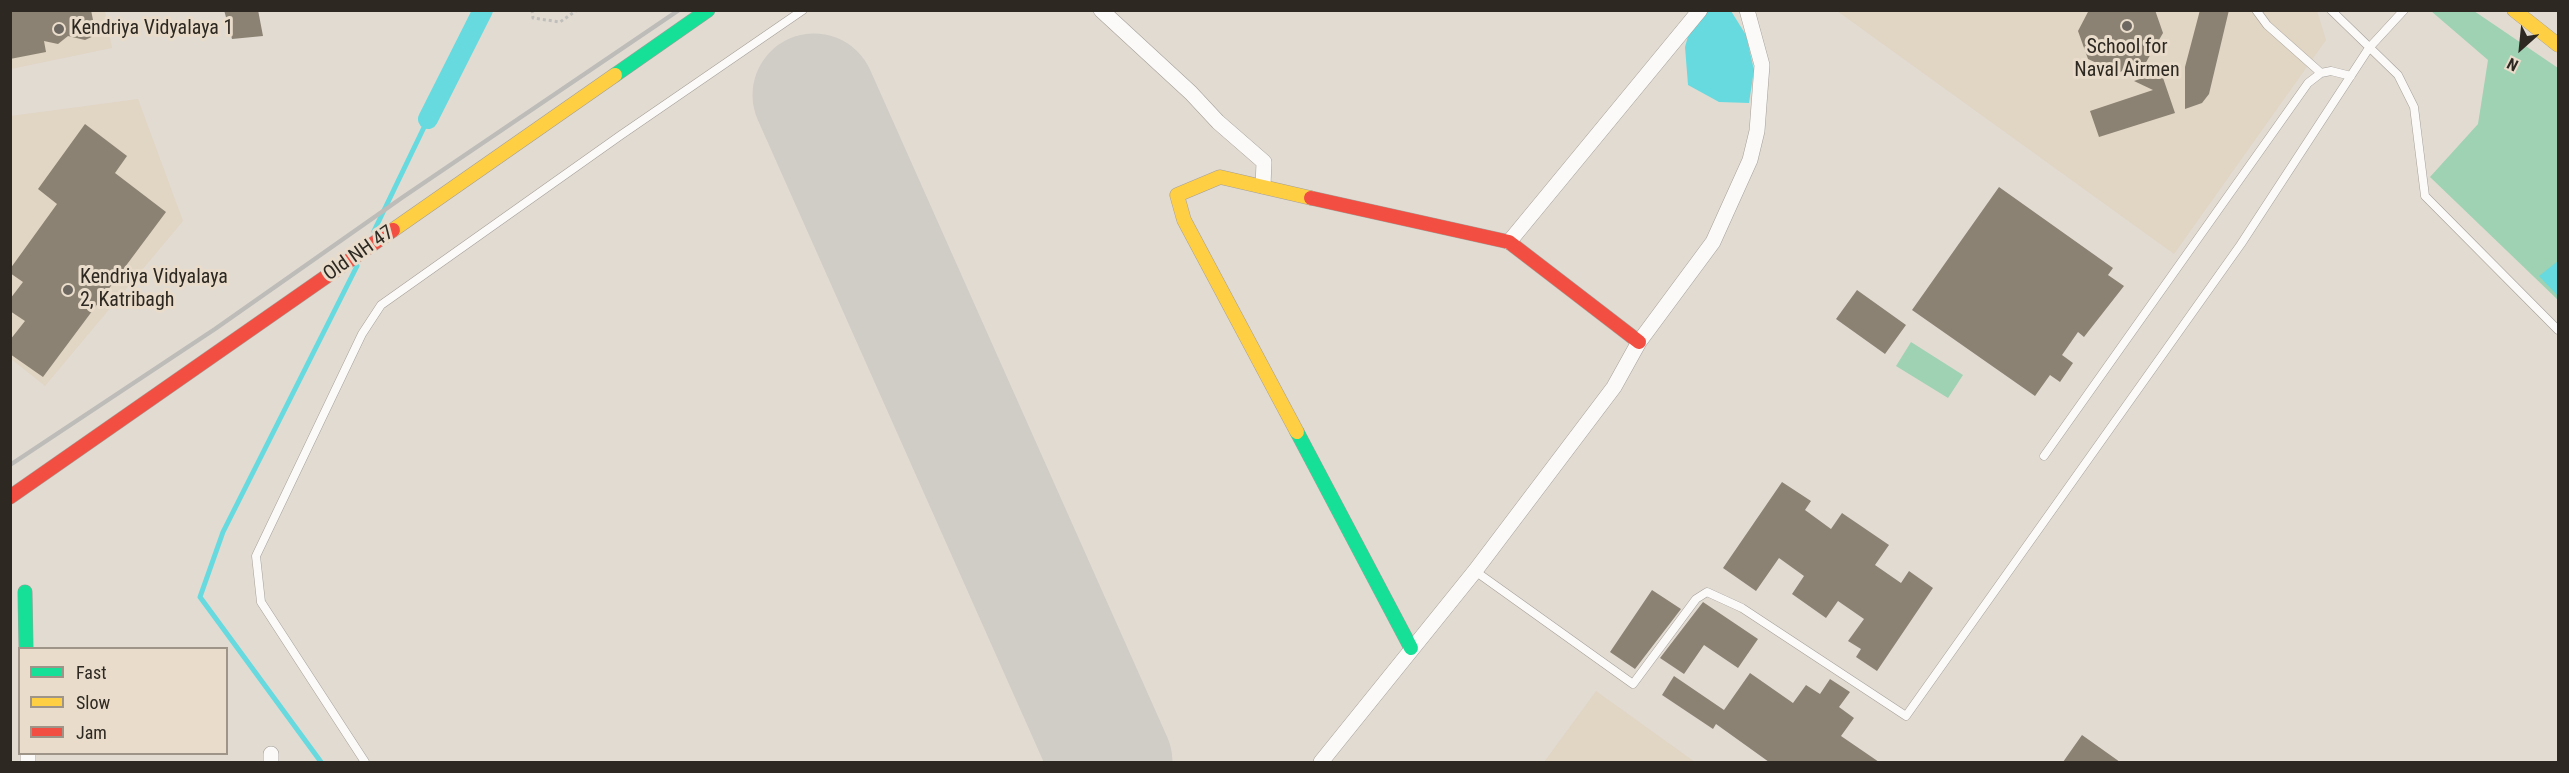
<!DOCTYPE html>
<html>
<head>
<meta charset="utf-8">
<style>
  body { margin:0 }
  #map { position:relative; width:2569px; height:773px; overflow:hidden; background:#e2dbd2; font-family:"Roboto Condensed",sans-serif }
  canvas { display:block }
  .frame { position:absolute; inset:0; border:12px solid #2d2922; pointer-events:none }
  .legend { position:absolute; left:18px; top:647px; width:210px; height:108px; box-sizing:border-box; background:#e9dccb; border:2px solid #9e9487; margin:0; padding:8px 10px; list-style:none; font-size:18px; color:#2d2922 }
  .legend li { display:flex; align-items:center; gap:12px; height:30px }
  .legend b { width:30px; border:2px solid #9e9487 }
  .north { position:absolute; left:2491px; top:18px; width:60px; height:60px; -webkit-text-stroke:4px #e9dccb; paint-order:stroke; rotate:207deg; font-size:16px; font-weight:700; line-height:24px; text-align:center; color:#2d2922 }
  .north::after { content:''; display:block; margin:auto; width:21px; height:27px; background:#2d2922; clip-path:polygon(50% 0,100% 100%,50% 72%,0 100%) }
</style>
</head>
<body>
<div id="map">
<canvas width="2569" height="773"></canvas>
<div class="frame"></div>
<ul class="legend">
<li><b style="height:8px;background:#16e098"></b>Fast</li>
<li><b style="height:8px;background:#ffcf43"></b>Slow</li>
<li><b style="height:8px;background:#f24e42"></b>Jam</li>
</ul>
<div class="north">N</div>
</div>
<script>
const ctx = document.querySelector('canvas').getContext('2d');
ctx.lineJoin = 'round';
function fill(path, color) { ctx.fillStyle = color; ctx.fill(path, 'evenodd'); }
const toPath = rows => new Path2D(rows.map(r => 'M' + r).join(''));
function trace(path, color, width, dash) { ctx.strokeStyle = color; ctx.lineWidth = width; ctx.lineCap = dash ? 'butt' : 'round'; ctx.setLineDash(dash || []); ctx.stroke(path); }
function drawText(font, color, halo, rows, align = 'center') {
  ctx.font = font + ' "Roboto Condensed",sans-serif'; ctx.lineWidth = 6; ctx.setLineDash([]); ctx.textBaseline = 'middle'; ctx.strokeStyle = halo; ctx.fillStyle = color; for (const [text, x, y, turn = 0] of rows) {
    ctx.save(); ctx.translate(x, y); ctx.rotate((+turn || 0) * Math.PI / 180); ctx.textAlign = isNaN(turn) ? turn : align; if (halo) ctx.strokeText(text, 0, 0); ctx.fillText(text, 0, 0); ctx.restore();
  }
}
fill(toPath([
  [11,11,105,11,112,48,11,69],
  [1837,11,2317,11,2326,40,2174,254],
  [138,99,183,221,45,386,11,359,10,116],
  [1596,691,1695,762,1544,762]
]), '#e1d5c4');
fill(toPath([
  [2431,11,2474,11,2558,68,2558,300,2430,177,2478,124,2488,60],
  [1911,342,1963,375,1948,398,1896,366]
]), '#9ed2b3');
fill(toPath([
  [1702,11,1731,11,1746,35,1754,70,1749,103,1719,102,1688,85,1685,47,1692,22],
  [2558,261,2558,296,2539,276]
]), '#67dadf');
trace(toPath([
  [374,231,428,119],
  [321,762,200,597,223,532,357,266]
]), '#67dadf', 5);
trace(toPath([
  [428,119,483,10]
]), '#67dadf', 20);
trace(toPath([
  [814,95,1111,762]
]), '#d0ccc6', 123);
fill(toPath([
  [10,10,91,10,96,35,85,40,68,36,58,44,44,41,46,52,10,59],
  [224,10,258,10,263,36,232,39],
  [2089,10,2155,10,2163,33,2138,76,2135,65,2118,73,2088,59,2078,31],
  [2200,10,2229,10,2209,94,2202,103,2185,109,2185,67],
  [2161,72,2175,113,2099,137,2090,111,2153,90,2134,81],
  [85,124,127,156,115,173,166,212,43,377,10,354,10,340,25,321,10,311,10,299,23,282,10,273,10,269,57,204,38,189],
  [1999,187,2113,268,2108,275,2124,286,2084,337,2078,332,2062,355,2073,363,2060,382,2050,375,2035,396,1912,310],
  [1857,290,1906,325,1885,354,1836,319],
  [1782,482,1811,501,1805,510,1831,529,1842,513,1889,545,1875,565,1901,583,1909,571,1933,588,1877,671,1856,657,1861,649,1848,641,1864,619,1838,601,1826,618,1792,594,1804,576,1779,558,1756,591,1723,568],
  [1652,590,1681,609,1635,669,1610,652],
  [1703,602,1758,639,1738,668,1704,645,1684,674,1660,658],
  [1750,673,1793,703,1806,685,1820,694,1830,679,1850,692,1839,707,1854,718,1841,736,1879,762,1769,762,1716,724,1713,729,1662,695,1674,676,1724,710],
  [2082,735,2120,762,2063,762]
]), '#8b8273');
const lane = toPath([
  [2256,10,2267,25,2321,73],
  [2331,10,2398,75,2414,107,2425,196,2558,330],
  [2044,456,2308,83,2321,73,2331,71,2351,76],
  [1475,571,1633,684,1696,599,1707,592,1742,608,1906,716,2241,244,2369,48,2404,10],
  [365,762,261,602,256,556,362,334,381,305,621,135,803,10]
]);
const street = toPath([
  [1101,10,1191,93,1218,122,1264,162,1263,186],
  [1509,242,1700,10],
  [28,754,28,762],
  [271,754,271,762],
  [1321,762,1475,571,1614,387,1639,342,1713,242,1750,160,1757,131,1762,65,1747,10]
]);
const fast = toPath([
  [615,75,708,10],
  [1297,432,1411,648],
  [25,592,26,648]
]);
const slow = toPath([
  [2514,10,2558,45],
  [393,230,615,75],
  [1297,432,1184,220,1177,195,1220,177,1311,198]
]);
const jam = toPath([
  [1311,198,1509,242,1639,342],
  [10,497,393,230]
]);
trace(lane, '#a49f98', 9);
trace(street, '#a49f98', 16);
trace(fast, '#a49f98', 15);
trace(slow, '#a49f98', 15);
trace(jam, '#a49f98', 15);
trace(toPath([
  [532,10,533,18,560,22,577,10]
]), '#c0beba', 3, [3, 3]);
trace(lane, '#fbfaf8', 8);
trace(street, '#fbfaf8', 15);
trace(fast, '#16e098', 14);
trace(slow, '#ffcf43', 14);
trace(jam, '#f24e42', 14);
trace(toPath([
  [10,465,215,329,403,197,679,10]
]), '#bdbcb9', 4.5);
for (const [x, y, r, color] of [
  [2127,26,6,"#6c6760"],
  [59,29,6,"#6c6760"],
  [68,290,6,"#6c6760"]
]) { const dot = new Path2D(); dot.arc(x, y, r, 0, 2 * Math.PI); ctx.fillStyle = color; ctx.fill(dot); trace(dot, '#e9dccb', 2); }
drawText('20px', '#2d2922', '#e9dccb', [
  ["Kendriya Vidyalaya 1",71,29],
  ["School for",2127,48,"center"],
  ["Naval Airmen",2127,71,"center"],
  ["Kendriya Vidyalaya",80,278],
  ["2, Katribagh",80,301]
], 'left');
drawText('20px', '#2d2922', '#e9dccb', [
  ["Old NH 47",359,254,-35]
]);
</script>
</body>
</html>
